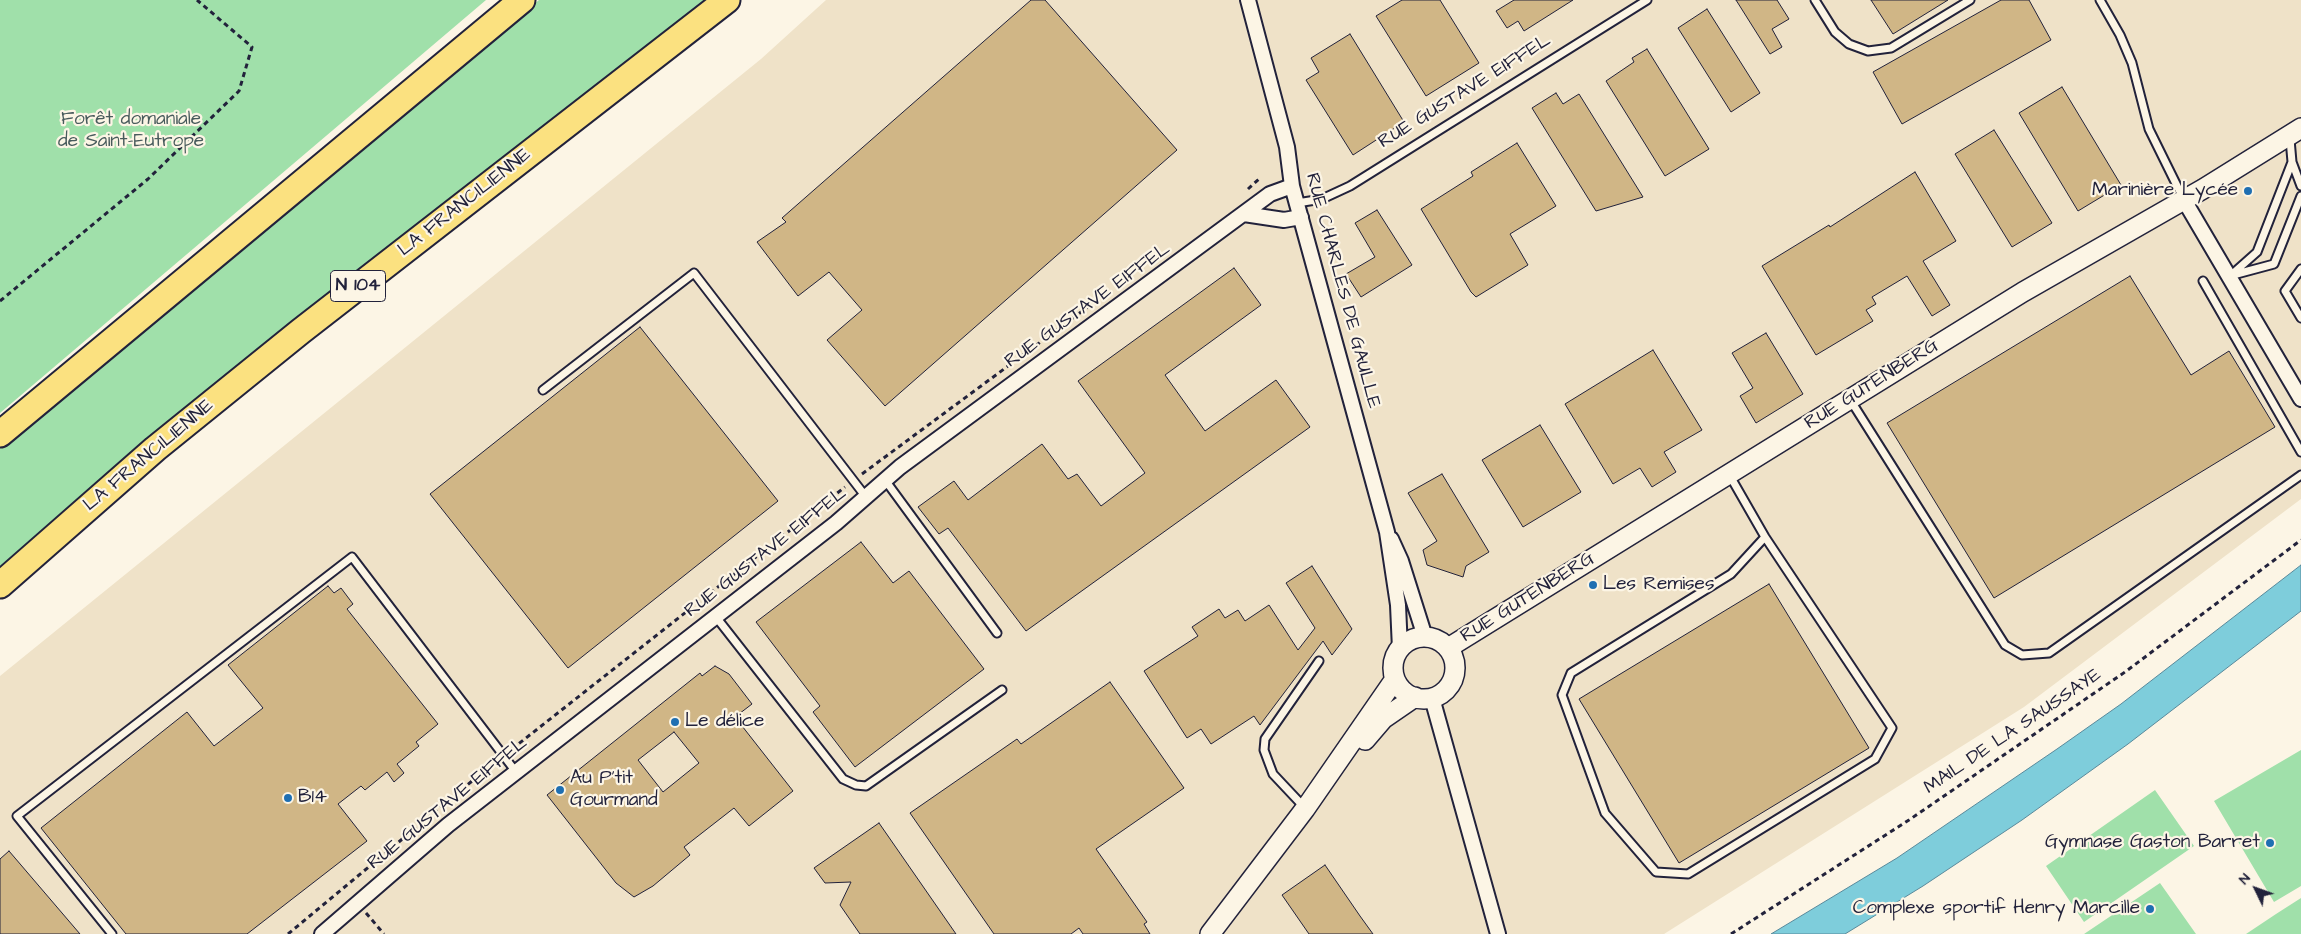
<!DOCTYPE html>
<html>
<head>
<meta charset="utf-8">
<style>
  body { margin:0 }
  #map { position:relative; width:2301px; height:934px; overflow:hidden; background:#fcf5e5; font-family:"Architects Daughter",sans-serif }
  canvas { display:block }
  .north { position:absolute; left:2231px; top:864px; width:50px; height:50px; -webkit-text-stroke:4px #fcf5e5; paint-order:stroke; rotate:312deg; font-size:14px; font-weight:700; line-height:20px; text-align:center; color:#22223b }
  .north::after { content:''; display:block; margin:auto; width:18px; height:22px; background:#22223b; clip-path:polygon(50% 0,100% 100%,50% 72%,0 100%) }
</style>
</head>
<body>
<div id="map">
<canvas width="2301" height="934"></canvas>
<div class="north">N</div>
</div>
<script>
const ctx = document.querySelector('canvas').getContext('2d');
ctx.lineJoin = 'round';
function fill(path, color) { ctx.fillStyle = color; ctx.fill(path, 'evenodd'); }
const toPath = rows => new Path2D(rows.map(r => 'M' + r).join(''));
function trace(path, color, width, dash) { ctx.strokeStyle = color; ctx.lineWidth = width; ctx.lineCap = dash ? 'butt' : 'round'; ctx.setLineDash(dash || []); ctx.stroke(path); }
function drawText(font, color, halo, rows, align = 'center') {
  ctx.font = font + ' "Architects Daughter",sans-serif'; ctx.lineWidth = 4.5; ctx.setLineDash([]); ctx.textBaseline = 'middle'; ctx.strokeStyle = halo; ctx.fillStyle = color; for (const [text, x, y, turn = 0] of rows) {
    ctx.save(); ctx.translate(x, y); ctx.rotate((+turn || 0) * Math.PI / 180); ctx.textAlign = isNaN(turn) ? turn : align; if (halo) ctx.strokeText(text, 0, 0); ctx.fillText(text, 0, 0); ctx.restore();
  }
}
fill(toPath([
  [826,0,2301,0,2301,499,2024,707,1664,934,0,934,0,676,761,59]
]), '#efe2c8');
fill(toPath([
  [0,0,486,0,0,413],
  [539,0,710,0,0,570,0,445],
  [2301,750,2301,886,2274,902,2214,801],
  [2155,790,2194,846,2084,922,2046,866],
  [2160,883,2196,934,2084,934],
  [2301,898,2301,934,2246,934,2276,914]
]), '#a0e0aa');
const water = toPath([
  [2301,565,2301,611,2128,744,2022,820,1923,886,1845,934,1771,934,1897,858,2057,749,2121,704,2301,565]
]);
fill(water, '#7ecddb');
trace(water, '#59899b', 1);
const building = toPath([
  [1031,0,1045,0,1177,150,885,406,827,340,862,310,829,272,798,296,757,242,786,222,782,218,1031,0],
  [1402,0,1440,0,1479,63,1426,96,1376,16,1402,0],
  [1514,0,1573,0,1524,31,1518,21,1507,28,1496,11,1514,0],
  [1736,0,1777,0,1789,19,1772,29,1782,47,1770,54,1736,0],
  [1871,0,1948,0,1893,34,1871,0],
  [2001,0,2029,0,2051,40,1902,124,1873,72,2001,0],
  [1707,9,1760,93,1731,112,1678,28,1707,9],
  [1350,34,1404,122,1353,155,1306,80,1319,72,1311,58,1350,34],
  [1647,49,1709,149,1665,176,1606,81,1634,62,1632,58,1647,49],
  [2062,87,2121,185,2078,211,2019,113,2062,87],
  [1556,93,1563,104,1579,94,1643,197,1596,211,1532,108,1556,93],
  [1994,130,2052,223,2012,247,1955,154,1994,130],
  [1517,143,1556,206,1510,234,1528,265,1476,297,1471,292,1421,209,1473,176,1471,172,1517,143],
  [1915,172,1956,241,1923,261,1950,305,1932,316,1907,276,1872,297,1876,304,1866,310,1873,321,1816,355,1762,266,1829,225,1830,227,1915,172],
  [1377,210,1412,265,1361,297,1346,274,1375,257,1355,223,1377,210],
  [1234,268,1261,305,1165,375,1205,431,1276,380,1310,427,1026,631,948,528,939,534,918,507,954,481,968,500,1042,444,1068,479,1077,474,1101,506,1145,473,1078,381,1234,268],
  [2130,276,2191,375,2229,351,2275,427,1994,598,1887,423,2130,276],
  [640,327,778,501,568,668,430,494,640,327],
  [1766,333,1803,394,1756,423,1740,396,1753,388,1732,353,1766,333],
  [1653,350,1702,430,1664,452,1676,472,1652,487,1640,468,1613,484,1565,404,1653,350],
  [1540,425,1581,492,1523,527,1482,460,1540,425],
  [1442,474,1489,552,1466,566,1463,577,1427,565,1423,550,1437,541,1408,493,1442,474],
  [861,542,893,583,909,571,984,669,855,767,813,712,820,706,756,622,861,542],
  [1312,566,1352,629,1332,655,1323,641,1260,725,1254,716,1211,744,1201,729,1187,738,1144,671,1198,636,1192,627,1219,609,1225,618,1238,610,1245,621,1269,605,1298,650,1315,628,1286,583,1312,566],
  [1769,584,1869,748,1679,863,1579,699,1769,584],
  [328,586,334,593,341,588,353,604,347,609,438,724,416,742,419,746,397,764,404,773,394,782,387,772,365,790,361,786,338,804,367,841,247,934,126,934,41,828,187,712,214,746,263,708,228,665,328,586],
  [715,666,729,674,752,704,735,717,793,791,749,826,734,808,684,847,690,855,653,886,634,897,616,883,547,795,700,673,702,676,715,666],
  [674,732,699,763,663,792,638,760,674,732],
  [1110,682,1184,788,1096,849,1147,922,1144,924,1150,934,1083,934,1079,928,1071,934,994,934,910,813,1017,739,1021,744,1110,682],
  [879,823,956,934,860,934,840,905,851,882,825,883,814,868,879,823],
  [9,851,80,934,0,934,0,859,9,851],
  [1325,865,1360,916,1373,934,1309,934,1282,895,1325,865]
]);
fill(building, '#d0b686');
trace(building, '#22223b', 1);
const lane = toPath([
  [1815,0,1835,32,1849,44,1868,51,1891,48,1970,0],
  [2100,0,2120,35,2132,63,2149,129,2184,200],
  [2292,162,2301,186],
  [1297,203,1322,199,1350,186,1647,0],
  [2301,269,2285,291,2301,318],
  [2233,275,2274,264,2301,196],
  [2230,276,2257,252,2292,162,2290,139],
  [2203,281,2301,452],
  [543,390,694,273,866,497],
  [1851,401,2005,645,2022,655,2049,653,2301,475],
  [1730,476,1765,537,1892,728,1875,759,1688,874,1656,872,1605,813,1562,695,1571,673,1731,574,1765,537],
  [885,480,997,633],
  [716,617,843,779,856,785,866,786,1002,690],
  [1305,808,1273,774,1264,750,1265,739,1319,661],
  [112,934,17,816,352,557,516,772]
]);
const street = toPath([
  [1248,0,1287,147,1292,186,1387,532,1398,605,1400,649],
  [2184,200,2301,399],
  [1244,214,1284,220,1301,217],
  [1391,539,1401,561,1425,637],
  [1432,698,1498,934],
  [322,934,448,825,836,523,900,467,1270,194,1292,186]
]);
const secondary = toPath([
  '1393 668a31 31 0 1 1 62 0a31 31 0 1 1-62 0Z',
  [1448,648,2023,292,2203,189,2301,128],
  [1365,740,1383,719,1415,697],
  [1210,934,1305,809,1395,679]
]);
const highway = toPath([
  [0,434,522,0],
  [0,585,155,449,301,331,727,0]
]);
trace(lane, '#22223b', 11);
trace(street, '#22223b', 18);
trace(secondary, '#22223b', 22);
trace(highway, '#22223b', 29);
trace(toPath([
  [1248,189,1260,178],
  [0,301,148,179,239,91,252,47,197,0],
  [862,474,1096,301],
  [512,749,845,487],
  [366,913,384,934],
  [288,934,495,762],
  [1731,934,1909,820,2125,672,2301,540]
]), '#22223b', 3, [5, 4]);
trace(lane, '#fcf5e5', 7);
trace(street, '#fcf5e5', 14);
trace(secondary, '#fcf5e5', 19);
trace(highway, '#fbe180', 25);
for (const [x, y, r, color] of [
  [2248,191,5,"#1f6fb2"],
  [1593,585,5,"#1f6fb2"],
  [675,722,5,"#1f6fb2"],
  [560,790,5,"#1f6fb2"],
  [288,798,5,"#1f6fb2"],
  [2270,843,5,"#1f6fb2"],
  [2150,909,5,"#1f6fb2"]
]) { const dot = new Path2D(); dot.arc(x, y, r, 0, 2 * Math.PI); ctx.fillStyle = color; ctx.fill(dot); trace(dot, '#fcf5e5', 2); }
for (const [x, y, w] of [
  [358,286,55]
]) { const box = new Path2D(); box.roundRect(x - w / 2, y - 15.5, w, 31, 4); ctx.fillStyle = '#fcf5e5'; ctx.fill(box); trace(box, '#22223b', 1); }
drawText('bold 18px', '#22223b', null, [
  ["N 104",358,286]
]);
drawText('19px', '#22223b', '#fcf5e5', [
  ["RUE GUSTAVE EIFFEL",1465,92,-32],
  ["LA FRANCILIENNE",465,203,-38],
  ["RUE CHARLES DE GAULLE",1342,291,75],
  ["RUE GUSTAVE EIFFEL",1088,306,-36],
  ["RUE GUTENBERG",1872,385,-32],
  ["LA FRANCILIENNE",149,456,-40],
  ["RUE GUSTAVE EIFFEL",766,553,-38],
  ["RUE GUTENBERG",1528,598,-32],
  ["MAIL DE LA SAUSSAYE",2013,732,-34],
  ["RUE GUSTAVE EIFFEL",448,804,-39]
]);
drawText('19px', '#485b5c', '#fcf5e5', [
  ["Forêt domaniale",131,120],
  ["de Saint-Eutrope",131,142]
]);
drawText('19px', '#22223b', '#fcf5e5', [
  ["Marinière Lycée",2238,191,"right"],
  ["Les Remises",1603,585],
  ["Le délice",685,722],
  ["Au P'tit",570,779],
  ["Gourmand",570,801],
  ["B14",298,798],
  ["Gymnase Gaston Barret",2260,843,"right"],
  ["Complexe sportif Henry Marcille",2140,909,"right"]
], 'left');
</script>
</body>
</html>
